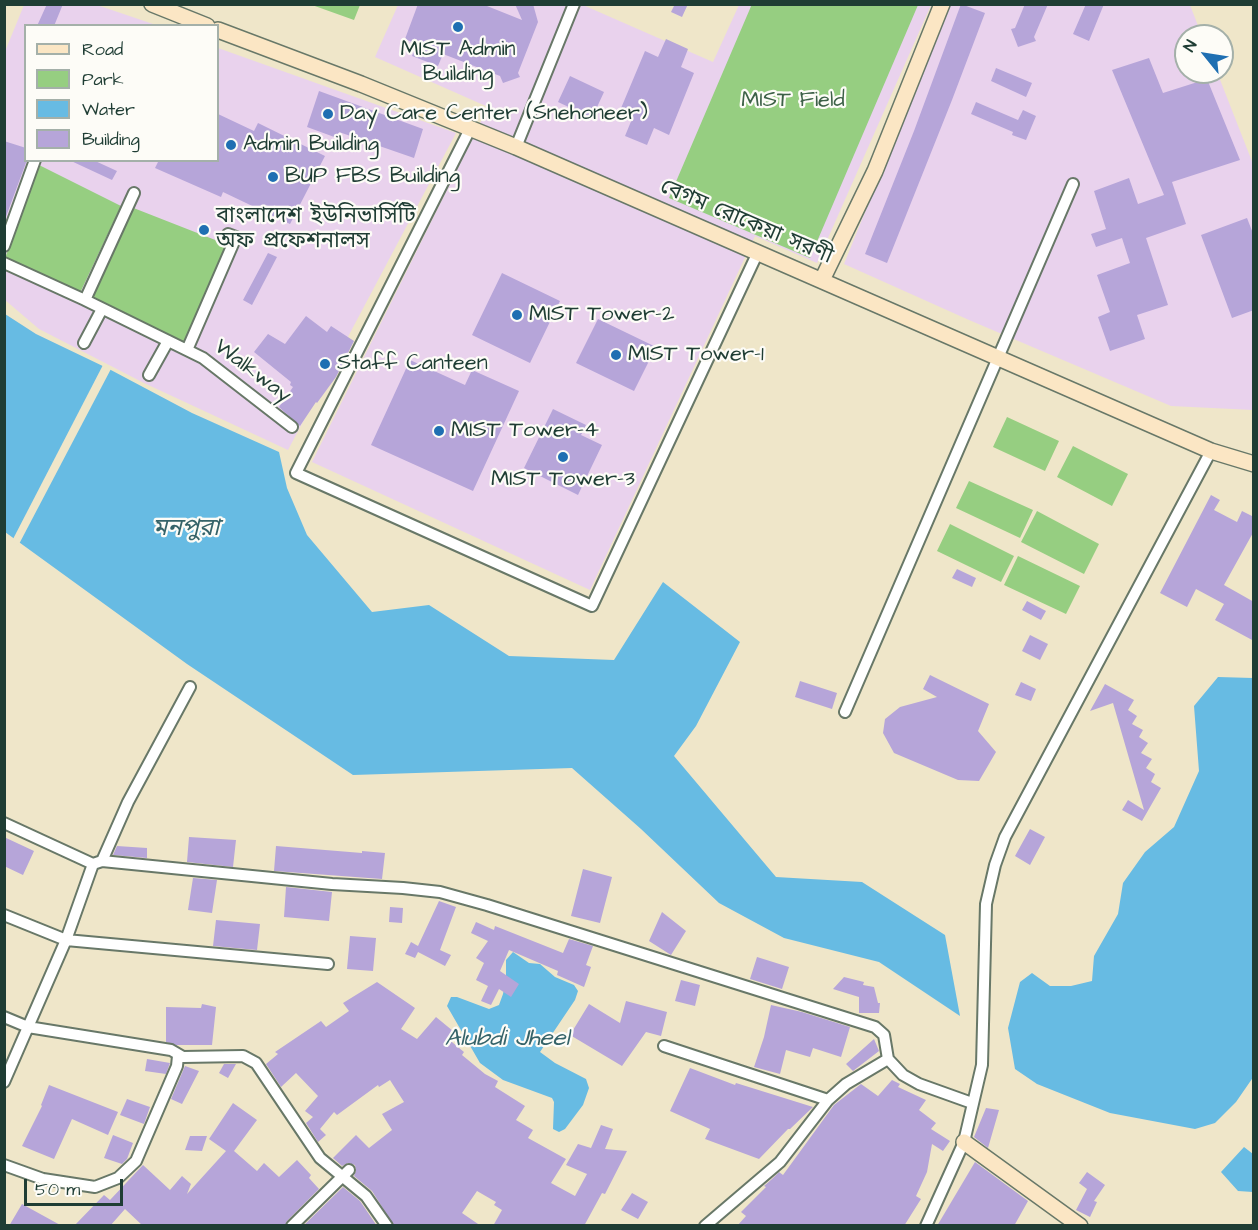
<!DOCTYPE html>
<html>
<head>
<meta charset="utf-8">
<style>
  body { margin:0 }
  #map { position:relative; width:1258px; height:1230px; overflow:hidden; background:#efe6c9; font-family:"Architects Daughter",sans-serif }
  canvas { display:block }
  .frame { position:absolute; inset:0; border:6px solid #1f3d34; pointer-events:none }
  .legend { position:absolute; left:24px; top:24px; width:195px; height:138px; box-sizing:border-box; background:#fdfcf7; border:2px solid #a4b0a9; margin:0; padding:8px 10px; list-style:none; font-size:18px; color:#1f3d34 }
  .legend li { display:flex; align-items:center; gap:12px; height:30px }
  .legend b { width:30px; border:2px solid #a4b0a9 }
  .north { position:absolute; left:1174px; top:24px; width:60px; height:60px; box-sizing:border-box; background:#fdfcf7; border:2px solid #a4b0a9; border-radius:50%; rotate:300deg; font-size:16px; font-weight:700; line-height:24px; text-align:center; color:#1f3d34 }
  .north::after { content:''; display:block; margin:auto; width:21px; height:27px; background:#1f6fb2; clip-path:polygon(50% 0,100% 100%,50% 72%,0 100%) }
  .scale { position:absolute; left:24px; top:1179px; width:99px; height:27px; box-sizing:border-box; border:3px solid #1f3d34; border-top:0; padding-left:8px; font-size:18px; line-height:21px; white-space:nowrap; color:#1f3d34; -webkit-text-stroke:4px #fdfcf7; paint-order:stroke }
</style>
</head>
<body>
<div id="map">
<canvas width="1258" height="1230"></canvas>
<div class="frame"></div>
<ul class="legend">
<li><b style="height:8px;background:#fbe6c4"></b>Road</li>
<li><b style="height:16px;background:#96ce81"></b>Park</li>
<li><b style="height:16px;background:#67bbe3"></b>Water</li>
<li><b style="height:16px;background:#b6a5d9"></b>Building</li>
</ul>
<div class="north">N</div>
<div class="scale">50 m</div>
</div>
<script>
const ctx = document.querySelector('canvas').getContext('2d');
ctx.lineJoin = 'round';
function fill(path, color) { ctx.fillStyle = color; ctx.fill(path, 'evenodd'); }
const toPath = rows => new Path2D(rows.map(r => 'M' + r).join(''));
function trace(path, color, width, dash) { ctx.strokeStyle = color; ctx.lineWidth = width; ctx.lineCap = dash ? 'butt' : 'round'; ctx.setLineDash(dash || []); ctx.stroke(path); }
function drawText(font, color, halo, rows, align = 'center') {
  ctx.font = font + ' "Architects Daughter","Noto Sans Bengali",sans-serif'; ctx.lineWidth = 4.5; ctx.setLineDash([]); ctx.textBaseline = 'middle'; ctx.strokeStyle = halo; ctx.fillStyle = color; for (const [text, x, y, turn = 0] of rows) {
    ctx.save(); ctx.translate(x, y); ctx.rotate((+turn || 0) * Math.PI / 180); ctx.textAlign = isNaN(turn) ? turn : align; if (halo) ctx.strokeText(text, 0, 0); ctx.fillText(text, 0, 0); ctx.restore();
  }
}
fill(toPath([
  [24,5,97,5,156,25,26,26,26,160,218,160,218,48,456,133,288,450,144,383,39,329,5,300,4,54],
  [398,5,583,5,713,62,739,5,931,5,817,263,755,236,590,590,312,462,488,107,375,57],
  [949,5,1190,5,1202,36,1186,36,1186,72,1217,72,1253,164,1253,410,1171,406,969,320,844,264]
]), '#e9d2ed');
fill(toPath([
  [752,4,918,5,810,258,669,198],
  [312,5,360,4,360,5,354,20],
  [39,165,121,206,80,293,5,258],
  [131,207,228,245,184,345,91,299],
  [1007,417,1059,441,1045,471,993,447],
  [1073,446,1128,474,1112,506,1057,477],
  [969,481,1033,510,1020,538,956,508],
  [1037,511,1099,544,1084,574,1021,542],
  [950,524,1014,556,1001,582,937,551],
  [1018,556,1080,586,1066,614,1004,585]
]), '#96ce81');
fill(toPath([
  [5,314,36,334,109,369,192,413,279,452,287,488,307,535,372,612,429,605,509,656,614,660,663,582,740,642,696,726,674,756,776,877,862,882,945,935,960,1016,879,962,784,938,719,903,641,829,572,768,353,775,187,664,5,532],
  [1218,677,1253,678,1254,1076,1236,1102,1215,1123,1195,1129,1110,1113,1037,1084,1015,1069,1008,1028,1020,982,1032,973,1050,986,1071,986,1092,981,1094,956,1118,914,1123,883,1145,852,1174,827,1199,771,1194,706],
  [513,952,529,963,540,964,555,977,574,985,578,991,575,1000,540,1052,555,1063,586,1079,589,1088,583,1105,565,1129,559,1132,553,1129,554,1102,552,1098,503,1080,480,1063,447,1006,451,997,457,997,489,1009,499,1005,503,994,506,979,506,960],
  [1244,1147,1253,1154,1253,1192,1238,1191,1221,1172]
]), '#67bbe3');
fill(toPath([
  [104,363,112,367,18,546,12,541]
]), '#efe6c9');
fill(toPath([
  [47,4,63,4,54,26,37,26],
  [418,4,482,4,522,20,515,4,533,4,538,22,518,73,520,77,503,83,500,76,443,54,438,66,412,56,417,44,405,39],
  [675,4,688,4,682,17,671,12],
  [961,4,985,13,952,100,887,263,865,254,914,131],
  [1025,4,1048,4,1034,37,1036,41,1018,47,1011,29,1015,28],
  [1086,4,1104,4,1089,41,1073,34],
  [666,39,688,49,681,67,694,73,669,135,654,128,647,145,625,136,632,119,619,113,645,51,658,57],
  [1149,58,1163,93,1207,79,1240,160,1172,182,1186,224,1146,238,1168,305,1137,315,1145,339,1110,351,1098,317,1110,312,1097,275,1130,263,1122,238,1096,247,1091,234,1106,229,1094,191,1129,178,1138,204,1164,195,1112,70],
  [996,68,1032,83,1026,97,991,81],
  [570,76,604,92,592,118,558,102],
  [319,91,423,129,414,158,339,132,337,138,307,127],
  [976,102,1018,120,1023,110,1036,116,1026,140,1012,135,1013,132,971,114],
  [218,114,254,131,258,123,325,156,290,224,223,192,221,197,155,168,159,160,218,160],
  [4,141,26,148,27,160,4,222],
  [69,160,93,160,117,171,112,180],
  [1247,218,1254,236,1254,310,1232,318,1201,235],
  [268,253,277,257,252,305,243,300],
  [502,273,560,301,530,363,472,335],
  [306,316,327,332,331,326,354,341,336,377,317,403,316,402,300,426,279,407,293,387,290,385,291,382,254,352,268,334,285,344],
  [598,319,656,347,634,391,576,363],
  [410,360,465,385,472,370,519,391,473,491,371,445],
  [553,409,586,425,581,435,602,445,578,495,524,468],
  [1211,495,1220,500,1214,510,1237,522,1242,511,1254,517,1254,531,1224,585,1254,602,1254,641,1215,620,1224,604,1196,589,1187,607,1160,593],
  [957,569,976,578,972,587,952,578],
  [1027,601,1046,611,1041,620,1022,610],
  [1030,635,1048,644,1040,660,1022,651],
  [930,675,989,704,978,731,996,752,979,781,958,780,894,753,883,733,885,719,900,707,937,697,923,689],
  [800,681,837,693,832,709,795,697],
  [1021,682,1036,689,1031,701,1015,695],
  [1105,684,1134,700,1128,710,1137,716,1132,724,1143,730,1139,737,1148,743,1141,753,1152,759,1146,768,1155,774,1151,782,1161,788,1142,821,1122,810,1128,800,1144,810,1113,703,1090,711],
  [1030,829,1045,837,1030,865,1015,856],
  [4,837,34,851,23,875,4,866],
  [189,837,236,840,233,867,187,862],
  [117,846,147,848,147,858,113,855],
  [276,846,362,853,362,851,385,853,382,879,274,871],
  [583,869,612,877,600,923,571,916],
  [193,878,217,880,212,913,188,910],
  [286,887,332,892,329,921,284,917],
  [439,901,456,907,440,950,451,955,445,966,418,952,415,958,405,954,411,942,418,946],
  [390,907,403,908,402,923,389,922],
  [662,912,686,931,671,955,649,941],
  [216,920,260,924,257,950,213,946],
  [476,922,494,930,495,926,563,953,569,939,593,946,586,965,591,967,584,987,557,975,558,971,509,950,500,971,519,984,511,997,499,989,491,1005,481,1001,488,986,476,980,484,963,476,958,488,941,471,933],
  [350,936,376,938,373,971,347,969],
  [757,957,789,967,782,989,750,979],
  [844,977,864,982,863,985,874,987,878,1003,880,1003,879,1013,859,1013,859,997,833,989],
  [681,980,700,985,695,1006,675,1001],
  [377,982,415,1008,401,1029,417,1039,436,1017,453,1031,447,1038,464,1052,462,1055,485,1074,498,1081,495,1087,525,1106,516,1120,533,1130,528,1138,566,1159,551,1183,575,1196,587,1174,566,1165,578,1144,591,1148,601,1125,613,1129,605,1149,627,1151,605,1194,602,1193,584,1226,493,1226,502,1210,494,1205,496,1202,477,1191,462,1213,481,1226,394,1226,372,1191,354,1176,356,1171,355,1165,348,1163,342,1166,333,1158,356,1135,369,1148,392,1130,382,1114,404,1102,390,1080,379,1087,378,1085,337,1115,334,1112,320,1129,326,1135,318,1142,306,1123,313,1117,305,1111,318,1096,296,1073,281,1087,266,1064,278,1054,275,1052,321,1021,326,1027,349,1011,343,1003],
  [626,1001,667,1012,661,1036,646,1032,622,1066,570,1035,589,1004,620,1023],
  [202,1004,216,1007,212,1045,176,1045,166,1042,166,1007,201,1008],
  [771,1005,802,1012,850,1027,841,1057,813,1048,810,1057,786,1050,780,1074,754,1067,764,1037],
  [874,1039,879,1051,853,1071,846,1064],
  [147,1059,170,1063,166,1074,145,1071],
  [224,1064,236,1064,228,1078,219,1073],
  [185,1066,199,1071,182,1104,171,1099],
  [690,1068,735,1085,736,1083,813,1107,790,1129,788,1129,759,1159,705,1139,710,1129,670,1111],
  [892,1080,900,1084,898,1087,926,1100,919,1110,936,1123,931,1129,950,1141,943,1151,932,1144,927,1172,916,1196,921,1199,904,1226,737,1226,746,1216,741,1212,766,1187,764,1186,772,1179,779,1172,783,1175,834,1105,861,1084,878,1096],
  [49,1085,118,1112,108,1135,72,1119,54,1159,22,1146,42,1106,41,1105],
  [127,1099,150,1107,144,1124,120,1115],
  [233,1103,257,1120,234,1151,257,1171,264,1163,279,1177,297,1160,311,1175,309,1178,319,1189,287,1221,285,1226,143,1226,125,1209,110,1226,74,1226,104,1195,110,1200,143,1165,170,1190,182,1176,191,1184,187,1194,226,1151,209,1139],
  [986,1108,999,1110,988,1148,974,1137],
  [113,1135,133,1143,127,1159,122,1164,104,1158],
  [190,1136,207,1136,202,1151,185,1150],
  [975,1162,1028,1201,1014,1226,937,1226],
  [1087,1172,1105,1185,1094,1201,1097,1202,1090,1217,1076,1210,1087,1189,1079,1183],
  [343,1187,360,1201,377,1226,303,1226],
  [632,1193,648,1202,638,1219,621,1210],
  [22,1204,62,1226,9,1226]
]), '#b6a5d9');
const street = toPath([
  [470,129,296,473,592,606,758,252],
  [516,147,574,4],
  [134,193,85,300,203,358,292,427],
  [4,246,35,160],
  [4,263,85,300],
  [84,343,102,309],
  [187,350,236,237,228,234],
  [149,375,168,341],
  [845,712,1073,184],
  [4,823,93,864,102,861,332,884,403,888,440,892,487,905,875,1027,884,1035,888,1059,903,1075,919,1084,972,1103],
  [102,861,128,802,190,687],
  [4,915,66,940,328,964],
  [4,1017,28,1027,171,1050,183,1057,243,1056,256,1063,320,1158,366,1196,387,1226],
  [664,1046,828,1100],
  [4,1082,66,940,93,864],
  [4,1165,43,1179,95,1187,118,1178,136,1161,177,1066,178,1056],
  [292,1226,349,1170],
  [705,1226,780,1162,828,1100,846,1084,888,1059],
  [926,1226,964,1142,982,1065,986,904,995,865,1005,837,1211,451]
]);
const secondary = toPath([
  [152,4,207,26],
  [218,30,361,84,516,147,1211,451,1254,464],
  [822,280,875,171,942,4],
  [964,1142,1080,1226]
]);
trace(street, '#687868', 14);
trace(secondary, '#687868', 18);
trace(street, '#fff', 10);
trace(secondary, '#fbe6c4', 15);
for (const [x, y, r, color] of [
  [458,27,6,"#1f6fb2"],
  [328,114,6,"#1f6fb2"],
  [231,145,6,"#1f6fb2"],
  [273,177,6,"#1f6fb2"],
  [204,230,6,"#1f6fb2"],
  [517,315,6,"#1f6fb2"],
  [616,355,6,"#1f6fb2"],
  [325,364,6,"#1f6fb2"],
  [439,431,6,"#1f6fb2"],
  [563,457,6,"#1f6fb2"]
]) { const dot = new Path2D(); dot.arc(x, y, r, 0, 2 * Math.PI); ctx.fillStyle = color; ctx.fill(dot); trace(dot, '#fdfcf7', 2); }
drawText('22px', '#1f3d34', '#fdfcf7', [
  ["MIST Admin",458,50,"center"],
  ["Building",458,75,"center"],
  ["Day Care Center (Snehoneer)",340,114],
  ["Admin Building",243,145],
  ["BUP FBS Building",285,177],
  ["বাংলাদেশ ইউনিভার্সিটি",216,217],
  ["অফ প্রফেশনালস",216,242],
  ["MIST Tower-2",529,315],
  ["MIST Tower-1",628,355],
  ["Staff Canteen",337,364],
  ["MIST Tower-4",451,431],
  ["MIST Tower-3",563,480,"center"]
], 'left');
drawText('22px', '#3d6147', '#fdfcf7', [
  ["MIST Field",793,101]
]);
drawText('22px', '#1f3d34', '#fdfcf7', [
  ["বেগম রোকেয়া সরণী",746,223,23],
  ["Walkway",252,372,37]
]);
drawText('italic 24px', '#356369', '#fdfcf7', [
  ["মনপুরা",186,530],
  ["Alubdi Jheel",507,1040]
]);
</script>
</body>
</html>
